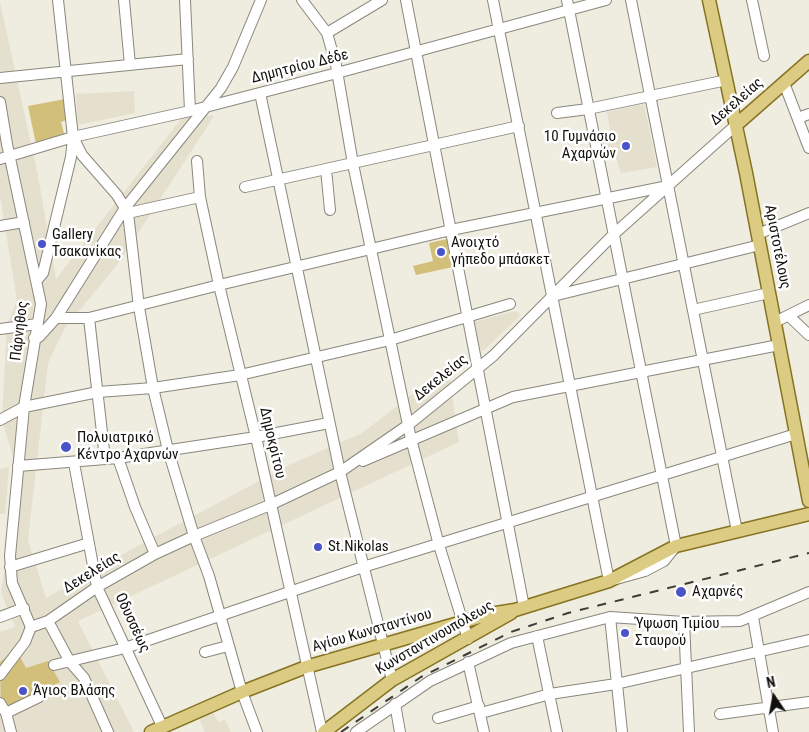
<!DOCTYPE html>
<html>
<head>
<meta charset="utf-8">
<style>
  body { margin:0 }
  #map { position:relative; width:809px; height:732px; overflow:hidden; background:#efece0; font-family:"Roboto Condensed",sans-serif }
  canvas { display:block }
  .north { position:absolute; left:749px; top:672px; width:50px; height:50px; -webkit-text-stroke:4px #fff; paint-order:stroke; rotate:348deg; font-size:14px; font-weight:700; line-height:20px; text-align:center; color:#11100c }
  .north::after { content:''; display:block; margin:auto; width:18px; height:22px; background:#11100c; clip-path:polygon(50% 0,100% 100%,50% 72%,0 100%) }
</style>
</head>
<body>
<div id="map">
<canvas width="809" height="732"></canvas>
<div class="north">N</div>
</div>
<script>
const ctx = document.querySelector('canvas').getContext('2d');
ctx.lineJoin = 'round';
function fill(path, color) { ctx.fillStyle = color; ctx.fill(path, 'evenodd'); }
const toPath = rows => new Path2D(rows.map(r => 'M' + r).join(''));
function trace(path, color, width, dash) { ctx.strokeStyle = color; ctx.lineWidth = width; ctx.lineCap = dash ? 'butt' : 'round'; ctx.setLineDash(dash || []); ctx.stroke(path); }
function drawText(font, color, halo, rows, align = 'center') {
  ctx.font = font + ' "Roboto Condensed",sans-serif'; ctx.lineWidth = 5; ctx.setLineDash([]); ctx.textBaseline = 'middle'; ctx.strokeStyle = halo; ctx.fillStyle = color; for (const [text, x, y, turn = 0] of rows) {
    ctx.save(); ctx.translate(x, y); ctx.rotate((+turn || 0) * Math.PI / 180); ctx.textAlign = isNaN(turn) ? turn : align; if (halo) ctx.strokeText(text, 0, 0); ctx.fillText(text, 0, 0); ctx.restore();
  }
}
fill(toPath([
  [0,2,38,176,56,279,185,114,214,116,120,261,65,328,48,363,28,540,46,598,130,550,289,465,362,433,448,367,459,442,78,621,134,732,0,732,0,632,15,627,1,593,10,531,14,461,2,420,7,325,17,300,0,196],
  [134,91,135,113,78,125,76,94],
  [644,104,657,167,621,173,616,158,601,160,597,135,610,131,607,112],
  [516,311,521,315,484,350,481,350,477,346,473,322],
  [9,467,5,514,0,514,0,469],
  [210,707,219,723,225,719,231,732,205,732,197,713]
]), '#e5e0cd');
fill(toPath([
  [65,99,69,119,61,122,65,137,36,144,28,106],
  [447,239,453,267,416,275,413,266,433,261,429,243],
  [16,649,26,668,48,661,60,682,1,716,0,662]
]), '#d1bf7a');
const minor = toPath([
  [124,0,130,65],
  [185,0,190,111],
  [302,0,327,33,336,65,353,164,411,439,439,545,468,639],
  [406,0,524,607],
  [493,0,609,581,645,571,664,561,676,546,567,0],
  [631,0,737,531],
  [752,0,764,56],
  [327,33,382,0],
  [0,78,188,59],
  [784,83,809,148],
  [260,93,340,472,392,680],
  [0,102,7,144,41,304,24,407,10,556,12,583,31,627,48,621,97,587,155,554,194,536,270,505,340,472,408,425,493,356,614,234,736,125],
  [557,113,588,109,727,80],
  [798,118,809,114],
  [73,137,82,155,117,195,128,213,139,307,153,388,168,450,194,536,209,576,242,692,257,732],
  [0,159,73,137,190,111,337,73,606,0],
  [197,161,200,197,219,285,256,437,322,732],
  [326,169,330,210],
  [245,187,519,126],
  [128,213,200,197],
  [0,226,24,222],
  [758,234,809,213],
  [37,280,43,273,71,157,73,137,58,0],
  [553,296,760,245],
  [693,310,769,293],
  [789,316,809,335],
  [56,318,89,318,219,285,451,230,668,186],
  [89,318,105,459],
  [775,322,809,305],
  [0,329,37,324],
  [34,338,39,337,56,318,125,208,221,88,233,67,261,0],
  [0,420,24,407,98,392,153,388,240,375,390,340,510,304],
  [118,458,135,507,155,554],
  [363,461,513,397,779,345],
  [74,463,97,587,162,726],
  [18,466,118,458,256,437,329,423],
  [10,567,89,543],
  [0,617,24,608],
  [610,617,622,732],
  [753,617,773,732],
  [48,621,70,662,84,678,108,732],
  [684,622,689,732],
  [537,636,557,732],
  [205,652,228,646],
  [468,662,484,732],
  [54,665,125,648,363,567,796,434],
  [0,675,25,642,31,627],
  [0,703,6,713,11,732],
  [395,704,400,732],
  [6,713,39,697],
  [481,713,550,694,616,684,809,640],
  [720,714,809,702],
  [438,718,479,706],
  [356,732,430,681,511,643,610,617,684,622,740,621,809,592]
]);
const major = toPath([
  [709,0,746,173,809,501],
  [736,125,809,61],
  [151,732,242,692,306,667,490,614,515,610,609,581,676,546,809,514],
  [324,732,392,680,511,613]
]);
trace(minor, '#8a877d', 12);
trace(major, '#867322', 15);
trace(minor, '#fff', 10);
trace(major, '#dccb82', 12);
trace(toPath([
  [341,732,421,677,511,632,568,613,809,553]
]), '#3e3c37', 2, [9, 9]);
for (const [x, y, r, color] of [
  [626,146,5,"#4a53c8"],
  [42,244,5,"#4a53c8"],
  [441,252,5,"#4a53c8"],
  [66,447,6,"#4a53c8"],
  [318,547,5,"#4a53c8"],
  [681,592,6,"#4a53c8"],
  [625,633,5,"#4a53c8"],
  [23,691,5,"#4a53c8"]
]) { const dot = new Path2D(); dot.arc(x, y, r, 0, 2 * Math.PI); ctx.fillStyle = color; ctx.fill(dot); trace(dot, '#fff', 2); }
drawText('15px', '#11100c', '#fff', [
  ["Δημητρίου Δέδε",300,67,-14],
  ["Δεκελείας",737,102,-41],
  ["Αριστοτέλους",777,247,79],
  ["Πάρνηθος",20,331,-83],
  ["Δεκελείας",441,378,-39],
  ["Δημοκρίτου",272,443,77],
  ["Δεκελείας",92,573,-32],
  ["Οδυσσέως",132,623,65],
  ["Αγίου Κωνσταντίνου",372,631,-16],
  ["Κωνσταντινουπόλεως",435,638,-30]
]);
drawText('15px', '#11100c', '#fff', [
  ["10 Γυμνάσιο",616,137,"right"],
  ["Αχαρνών",616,154,"right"],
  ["Gallery",52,235],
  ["Τσακανίκας",52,252],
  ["Ανοιχτό",451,243],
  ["γήπεδο μπάσκετ",451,260],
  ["Πολυιατρικό",77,438],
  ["Κέντρο Αχαρνών",77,455],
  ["St.Nikolas",328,547],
  ["Αχαρνές",692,592],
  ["Ύψωση Τιμίου",635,624],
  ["Σταυρού",635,641],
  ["Άγιος Βλάσης",33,691]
], 'left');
</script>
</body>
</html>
